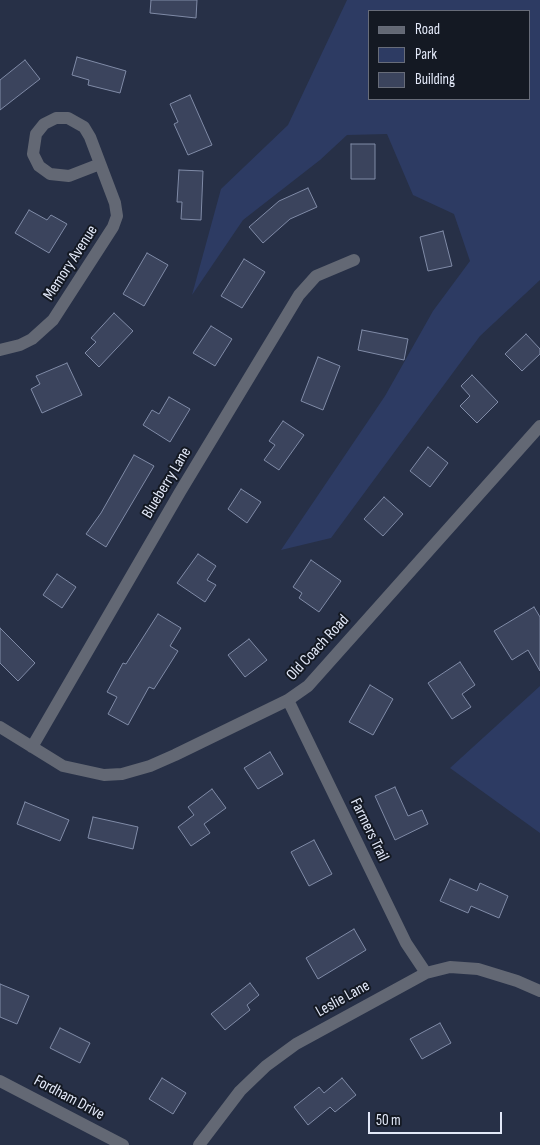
<!DOCTYPE html>
<html>
<head>
<meta charset="utf-8">
<style>
  body { margin:0 }
  #map { position:relative; width:540px; height:1145px; overflow:hidden; background:#273047; font-family:"Sofia Sans Condensed",sans-serif }
  canvas { display:block }
  .legend { position:absolute; left:368px; top:10px; width:162px; height:90px; box-sizing:border-box; background:#141923; border:1px solid #676c79; margin:0; padding:6px 9px; list-style:none; font-size:15px; color:#e3e9f9 }
  .legend li { display:flex; align-items:center; gap:10px; height:25px }
  .legend b { width:25px; border:1px solid #676c79 }
  .scale { position:absolute; left:368px; top:1112px; width:134px; height:22px; box-sizing:border-box; border:2px solid #e3e9f9; border-top:0; padding-left:6px; font-size:15px; line-height:18px; white-space:nowrap; color:#e3e9f9; -webkit-text-stroke:4px #141923; paint-order:stroke }
</style>
</head>
<body>
<div id="map">
<canvas width="540" height="1145"></canvas>
<ul class="legend">
<li><b style="height:6px;background:#636874"></b>Road</li>
<li><b style="height:14px;background:#2d3b63"></b>Park</li>
<li><b style="height:14px;background:#3b445d"></b>Building</li>
</ul>
<div class="scale">50 m</div>
</div>
<script>
const ctx = document.querySelector('canvas').getContext('2d');
ctx.lineJoin = 'round';
function fill(path, color) { ctx.fillStyle = color; ctx.fill(path, 'evenodd'); }
const toPath = rows => new Path2D(rows.map(r => 'M' + r).join(''));
function trace(path, color, width, dash) { ctx.strokeStyle = color; ctx.lineWidth = width; ctx.lineCap = dash ? 'butt' : 'round'; ctx.setLineDash(dash || []); ctx.stroke(path); }
function drawText(font, color, halo, rows, align = 'center') {
  ctx.font = font + ' "Sofia Sans Condensed",sans-serif'; ctx.lineWidth = 4; ctx.setLineDash([]); ctx.textBaseline = 'middle'; ctx.strokeStyle = halo; ctx.fillStyle = color; for (const [text, x, y, turn = 0] of rows) {
    ctx.save(); ctx.translate(x, y); ctx.rotate((+turn || 0) * Math.PI / 180); ctx.textAlign = isNaN(turn) ? turn : align; if (halo) ctx.strokeText(text, 0, 0); ctx.fillText(text, 0, 0); ctx.restore();
  }
}
fill(toPath([
  [347,0,540,0,540,280,480,336,331,538,281,550,385,396,433,311,470,261,454,214,413,195,387,134,347,135,320,160,243,220,192,295,221,189,288,125],
  [529,11,529,99,369,99,369,11],
  [540,686,540,833,450,768]
]), '#2d3b63');
const building = toPath([
  [151,0,197,0,196,18,150,13,151,0],
  [77,57,126,71,120,93,88,85,89,80,72,75,77,57],
  [25,60,40,79,0,110,0,80,25,60],
  [190,95,212,145,188,155,174,124,178,122,170,104,190,95],
  [351,144,375,144,375,179,351,179,351,144],
  [179,170,203,171,201,220,181,219,182,202,177,202,179,170],
  [308,188,317,207,290,219,263,243,249,227,279,201,308,188],
  [29,210,47,220,51,215,67,224,49,253,15,233,29,210],
  [443,231,452,266,428,271,420,237,443,231],
  [147,253,168,265,144,306,123,294,147,253],
  [244,259,265,272,242,308,221,296,244,259],
  [114,313,133,331,99,367,85,353,96,342,91,338,114,313],
  [211,326,232,339,215,366,193,353,211,326],
  [362,330,408,339,404,360,358,350,362,330],
  [526,334,540,349,540,354,522,371,505,354,526,334],
  [318,357,340,366,323,410,301,401,318,357],
  [67,363,82,395,42,413,31,389,40,384,36,376,67,363],
  [472,375,498,402,477,423,460,406,470,396,461,386,472,375],
  [169,397,190,409,170,442,143,425,152,410,159,414,169,397],
  [283,421,304,435,279,470,264,460,275,445,269,441,283,421],
  [428,447,448,463,430,487,410,471,428,447],
  [134,455,154,466,106,547,86,534,101,513,134,455],
  [241,489,261,502,247,523,228,509,241,489],
  [384,497,403,514,383,536,364,519,384,497],
  [198,554,216,566,207,580,216,585,205,602,177,583,198,554],
  [311,560,341,581,319,612,299,598,302,593,293,587,311,560],
  [57,574,76,587,62,608,43,595,57,574],
  [534,607,540,617,540,671,528,650,512,660,494,631,534,607],
  [158,614,181,628,170,646,178,651,154,689,149,687,128,725,108,714,117,697,107,692,123,663,126,664,158,614],
  [0,628,35,663,18,681,0,663,0,628],
  [249,639,267,660,245,677,228,655,249,639],
  [460,662,475,685,462,694,471,707,452,719,428,683,460,662],
  [370,685,393,699,373,735,349,722,370,685],
  [270,752,283,774,258,789,244,768,270,752],
  [395,787,408,816,422,810,428,824,395,840,375,796,395,787],
  [212,789,226,808,204,824,210,833,191,846,178,827,194,815,188,807,212,789],
  [25,802,69,820,60,841,17,824,25,802],
  [93,817,138,827,133,849,88,838,93,817],
  [314,840,332,874,309,886,291,852,314,840],
  [450,879,477,891,480,883,508,896,499,918,471,906,468,913,440,901,450,879],
  [354,929,366,950,318,979,306,958,354,929],
  [250,983,259,995,247,1005,250,1010,225,1030,211,1014,250,983],
  [0,984,29,996,17,1024,0,1017,0,984],
  [440,1023,451,1043,422,1059,410,1039,440,1023],
  [60,1028,90,1043,80,1063,50,1048,60,1028],
  [162,1078,186,1093,173,1114,149,1099,162,1078],
  [342,1078,356,1095,335,1112,330,1107,308,1125,294,1107,319,1087,324,1093,342,1078]
]);
fill(building, '#3b445d');
trace(building, '#808ba7', 1);
trace(toPath([
  [0,350,20,345,32,339,53,320,113,227,117,216,115,203,90,137,84,127,68,118,56,118,44,124,36,134,33,154,39,166,50,174,69,176,100,164],
  [288,700,406,943,426,973],
  [0,727,63,766,104,775,122,774,150,766,175,755,288,700,308,686,540,426],
  [32,747,180,492,299,295,316,276,354,260],
  [0,1081,123,1145],
  [199,1145,240,1091,266,1066,296,1044,426,973,450,967,478,969,517,981,540,991]
]), '#636874', 12);
drawText('16px', '#e3e9f9', '#141923', [
  ["Memory Avenue",71,263,-57],
  ["Blueberry Lane",167,483,-59],
  ["Old Coach Road",318,648,-47],
  ["Farmers Trail",369,830,64],
  ["Leslie Lane",343,999,-29],
  ["Fordham Drive",69,1098,28]
]);
</script>
</body>
</html>
